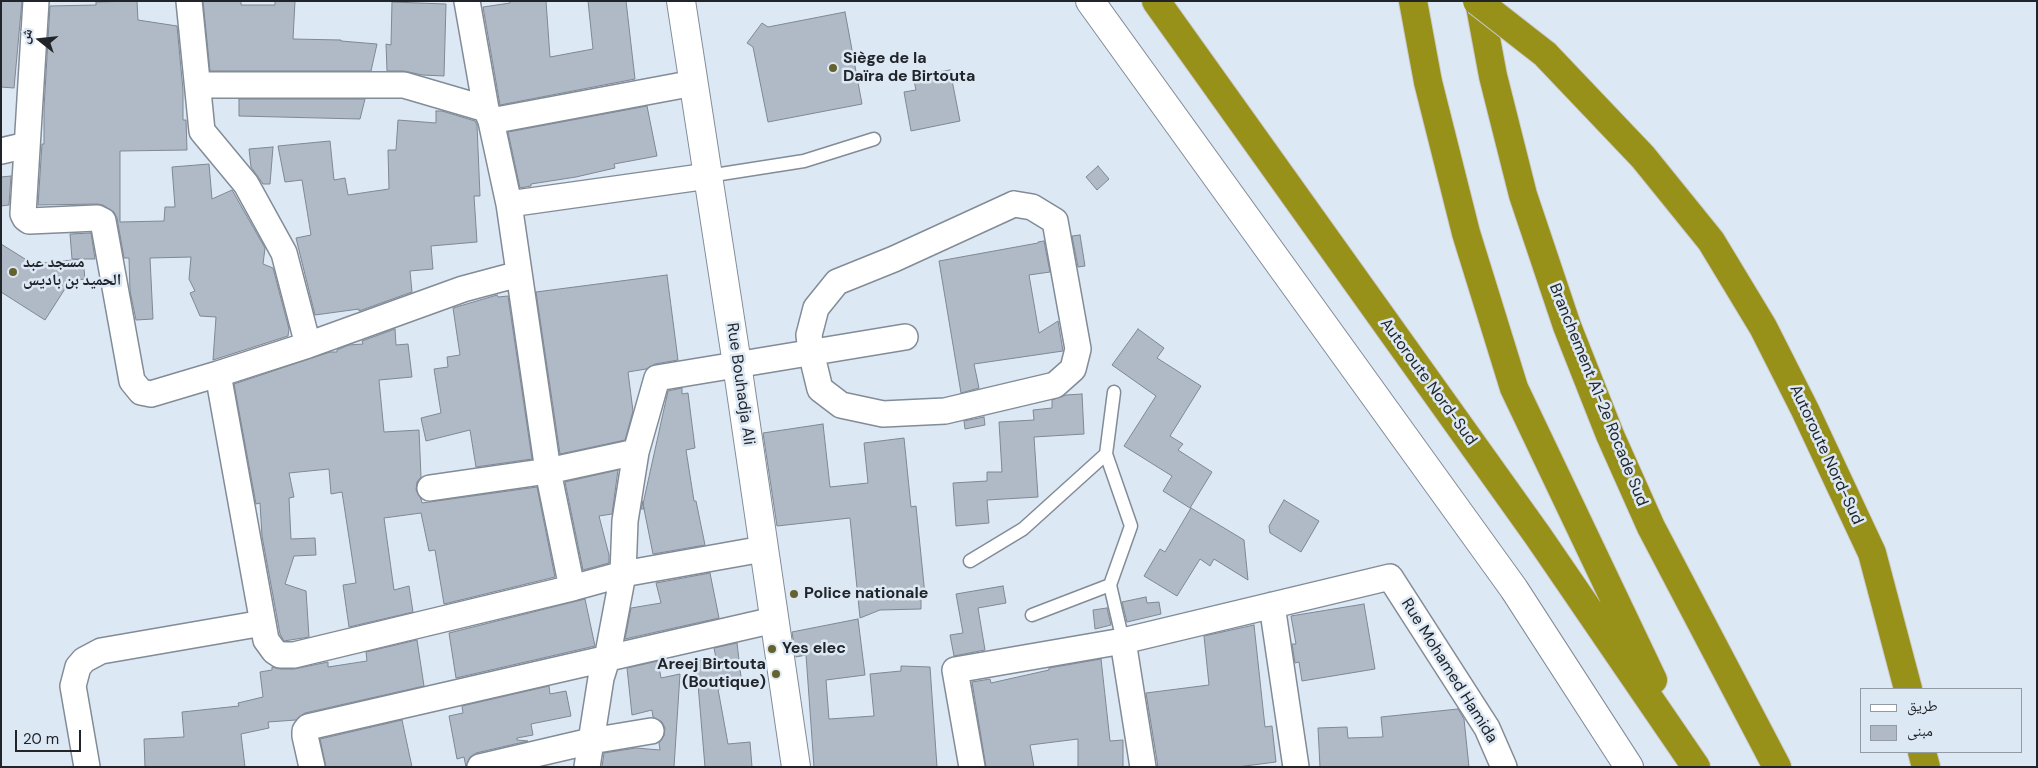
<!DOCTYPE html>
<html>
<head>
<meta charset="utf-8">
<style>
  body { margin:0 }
  #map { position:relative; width:2038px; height:768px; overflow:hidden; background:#dde8f5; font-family:"DM Sans","Noto Naskh Arabic",sans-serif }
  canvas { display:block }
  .frame { position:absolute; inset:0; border:2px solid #21252a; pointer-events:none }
  .legend { position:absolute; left:1860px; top:688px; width:162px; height:65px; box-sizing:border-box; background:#dde8f5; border:1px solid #929aa4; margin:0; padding:6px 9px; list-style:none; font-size:15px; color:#21252a }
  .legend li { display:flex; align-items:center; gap:10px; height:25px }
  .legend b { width:25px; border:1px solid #929aa4 }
  .north { position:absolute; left:15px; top:15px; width:50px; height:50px; -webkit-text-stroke:4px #dde8f5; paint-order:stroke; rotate:286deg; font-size:14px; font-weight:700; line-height:20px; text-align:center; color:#21252a }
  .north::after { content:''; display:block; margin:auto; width:18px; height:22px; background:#21252a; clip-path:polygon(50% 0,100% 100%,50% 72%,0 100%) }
  .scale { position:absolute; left:15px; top:730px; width:66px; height:22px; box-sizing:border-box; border:2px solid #21252a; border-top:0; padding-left:6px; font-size:15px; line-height:18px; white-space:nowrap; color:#21252a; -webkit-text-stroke:4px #dde8f5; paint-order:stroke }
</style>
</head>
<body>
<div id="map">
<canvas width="2038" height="768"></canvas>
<div class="frame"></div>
<ul class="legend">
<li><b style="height:6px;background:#fff"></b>طريق</li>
<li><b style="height:14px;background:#b0bac6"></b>مبنى</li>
</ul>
<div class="north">ش</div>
<div class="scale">20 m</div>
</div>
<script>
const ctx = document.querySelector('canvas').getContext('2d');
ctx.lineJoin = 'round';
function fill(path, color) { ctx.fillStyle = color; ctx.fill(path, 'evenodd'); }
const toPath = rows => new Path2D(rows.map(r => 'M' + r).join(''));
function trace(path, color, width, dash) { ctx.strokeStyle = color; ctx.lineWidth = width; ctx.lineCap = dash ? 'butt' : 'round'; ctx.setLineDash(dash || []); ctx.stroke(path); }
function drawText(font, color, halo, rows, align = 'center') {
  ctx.font = font + ' "DM Sans","Noto Naskh Arabic",sans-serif'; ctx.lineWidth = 5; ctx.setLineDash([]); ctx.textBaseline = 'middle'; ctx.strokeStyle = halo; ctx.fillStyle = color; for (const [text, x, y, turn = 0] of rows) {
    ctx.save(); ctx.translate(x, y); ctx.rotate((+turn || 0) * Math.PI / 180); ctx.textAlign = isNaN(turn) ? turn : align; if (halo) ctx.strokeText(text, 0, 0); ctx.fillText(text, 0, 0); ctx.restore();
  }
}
const building = toPath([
  [1,1,22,1,14,88,1,87,1,1],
  [137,1,138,20,177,26,183,90,183,120,186,120,187,150,120,151,120,222,164,221,165,207,175,207,172,167,209,164,212,199,232,190,265,248,263,264,273,268,289,329,288,336,213,360,216,317,200,316,190,293,195,291,189,279,191,257,150,258,153,319,136,320,130,291,129,258,124,258,117,218,114,212,103,205,97,204,38,205,42,144,44,144,44,108,50,6,96,5,96,2,137,1],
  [203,1,241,1,241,5,275,5,275,1,295,1,293,39,341,40,341,41,377,44,371,71,210,71,203,1],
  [510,1,546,1,550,57,593,49,588,1,626,1,635,79,500,105,483,7,510,3,510,1],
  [392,2,446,4,444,76,422,75,404,71,387,71,386,44,391,45,392,2],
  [845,12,862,104,768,122,753,47,747,43,762,23,768,27,845,12],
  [950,70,960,121,911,131,904,92,916,90,913,76,950,70],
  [239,99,365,99,360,119,239,116,239,99],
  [647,106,657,156,614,164,615,168,576,177,531,184,531,186,520,188,508,132,647,106],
  [436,111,442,111,475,121,477,125,480,196,474,196,477,242,431,246,433,269,410,271,412,292,359,311,359,309,315,315,296,238,311,235,302,180,285,182,278,146,330,141,334,180,345,178,348,195,389,189,388,150,396,150,398,120,436,123,436,111],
  [273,147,270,184,263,184,251,167,249,149,273,147],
  [1098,166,1109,179,1097,190,1086,177,1098,166],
  [11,176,9,205,1,206,1,177,11,176],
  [91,233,95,259,83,259,85,279,70,281,45,320,1,292,1,244,33,264,82,259,72,259,70,234,91,233],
  [1080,235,1085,266,1078,267,1072,236,1080,235],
  [1044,241,1050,272,1029,275,1039,333,1058,321,1063,351,974,364,979,388,961,393,939,261,1038,243,1038,242,1044,241],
  [667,275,678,360,655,364,646,369,628,372,633,411,625,440,560,454,536,292,667,275],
  [497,295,498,297,508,296,532,459,476,467,470,430,426,441,421,418,441,413,434,369,448,367,447,357,460,355,453,308,497,295],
  [395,329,396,345,408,344,412,377,379,380,384,432,419,430,421,477,417,482,416,490,421,499,422,503,537,487,555,577,444,604,435,550,429,551,421,513,384,518,394,590,409,586,413,612,349,627,343,585,356,583,342,492,331,494,329,469,289,473,294,497,289,498,291,539,315,538,316,555,294,556,285,584,306,591,309,637,284,641,280,634,262,536,260,503,256,504,234,384,330,352,337,352,337,350,349,345,363,344,362,341,395,329],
  [1138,329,1164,348,1157,358,1201,386,1170,436,1183,444,1178,450,1212,472,1190,508,1163,491,1172,476,1124,446,1156,396,1112,365,1138,329],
  [682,388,682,394,688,393,695,448,686,450,694,501,696,501,705,545,653,554,643,504,644,509,641,509,643,501,643,504,668,391,682,388],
  [1082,394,1084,434,1034,437,1038,497,987,500,989,523,956,526,953,483,987,481,987,472,1002,472,999,422,1034,420,1033,410,1052,408,1052,400,1066,395,1082,394],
  [984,417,985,425,965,429,964,421,984,417],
  [823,424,830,487,868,483,864,443,904,438,911,507,916,506,925,595,921,595,921,609,880,610,860,618,850,518,777,526,763,433,823,424],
  [618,470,612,514,599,516,609,555,609,563,583,570,565,482,618,470],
  [1284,500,1319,521,1301,552,1270,533,1269,526,1284,500],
  [1191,508,1244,540,1248,580,1214,559,1210,566,1200,559,1177,596,1144,576,1160,549,1165,552,1191,508],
  [710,573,719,618,625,639,631,608,661,603,656,583,710,573],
  [1003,586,1006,603,978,608,985,650,954,656,950,635,963,633,956,594,1003,586],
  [1146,597,1147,603,1159,602,1161,614,1127,622,1122,602,1146,597],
  [585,599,595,646,456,678,449,633,585,599],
  [1364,604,1375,669,1302,681,1299,662,1295,663,1292,644,1296,644,1291,616,1364,604],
  [1107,608,1111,625,1095,629,1093,610,1107,608],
  [858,619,865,675,826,680,829,719,874,716,870,674,901,671,901,666,930,667,937,767,814,767,806,655,796,657,792,632,858,619],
  [1254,625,1265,727,1272,726,1276,762,1237,767,1158,767,1146,693,1209,685,1204,636,1254,625],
  [417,640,424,686,305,713,296,720,268,722,269,728,241,734,245,767,145,767,144,739,184,737,182,712,239,706,238,703,263,697,260,672,272,670,272,667,280,669,294,669,328,662,328,667,367,661,366,652,417,640],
  [737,643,742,685,718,689,728,744,750,742,752,767,705,767,696,661,716,658,714,648,737,643],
  [1101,659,1110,741,1123,740,1123,767,1078,767,1078,739,1030,745,1034,767,986,767,972,682,990,679,991,683,1049,670,1049,668,1101,659],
  [658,661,661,678,680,674,674,767,602,767,604,753,636,748,660,750,659,743,664,736,665,728,662,722,653,717,652,710,632,715,627,668,658,661],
  [549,686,550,694,566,691,571,716,531,724,533,735,517,738,517,740,528,741,476,753,470,757,466,767,464,757,457,759,449,716,463,713,462,706,549,686],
  [1458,709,1464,719,1469,767,1320,767,1318,728,1347,727,1348,738,1383,737,1381,717,1458,709],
  [402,720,412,767,326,767,320,739,402,720]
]);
fill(building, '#b0bac6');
trace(building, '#7e8893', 1);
const lane = toPath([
  [708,176,804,161,874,139],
  [970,561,1023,529,1106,454],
  [1110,585,1123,641],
  [1032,615,1110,585,1131,526,1106,454,1114,392]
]);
const street = toPath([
  [36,1,23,214,25,218,29,221,97,218,103,221,132,381,141,392,151,394,218,374,266,640,274,651,280,655,294,655,572,588,623,574,763,549],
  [189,1,202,131,246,184,284,253,308,345],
  [467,1,486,109,491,121,509,204,548,471,572,588],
  [199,85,404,85,486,109],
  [491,121,694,83],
  [1,151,27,145],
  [509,204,708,176],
  [1014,204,1032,207,1055,221,1078,349,1073,369,1055,385,945,411,883,414,841,405,820,389,811,352,809,335,816,308,837,282,894,259,1014,204],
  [218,374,308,345,463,289,519,274],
  [430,488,548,471,636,452],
  [1272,605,1296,767],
  [1123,641,1143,767],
  [87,767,73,686,78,667,84,660,101,651,263,623],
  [312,767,305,736,305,731,308,727,774,620],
  [480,767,591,741,651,731],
  [587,767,601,678,607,659,623,574,625,521,636,452,657,378,905,337],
  [972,767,955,670,1123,641,1390,577,1487,728,1504,767]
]);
const secondary = toPath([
  [681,1,737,364,796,767],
  [1090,1,1514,589,1629,767]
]);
const highway = toPath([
  [1156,1,1538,536,1696,767],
  [1413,1,1428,82,1466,233,1514,388,1653,680],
  [1479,1,1493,76,1523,195,1567,326,1610,435,1651,527,1777,767],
  [1545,54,1643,157,1711,241,1763,327,1805,410,1872,553,1908,689],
  [1922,752,1926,767]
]);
trace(lane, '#828c97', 15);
trace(street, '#828c97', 28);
trace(secondary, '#828c97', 30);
trace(highway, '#cacbcc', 30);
trace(lane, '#fff', 12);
trace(street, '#fff', 25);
trace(secondary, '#fff', 28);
trace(highway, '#979119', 28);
const highwayBridge = toPath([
  [1477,1,1545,54]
]);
trace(highwayBridge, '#cacbcc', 30, []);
trace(highwayBridge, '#979119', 28);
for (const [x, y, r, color] of [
  [833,68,5,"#64622e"],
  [13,272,5,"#64622e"],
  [794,594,5,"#64622e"],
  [772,649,5,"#64622e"],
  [776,674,5,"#64622e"]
]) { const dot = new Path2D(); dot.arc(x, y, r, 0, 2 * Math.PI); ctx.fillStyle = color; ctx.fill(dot); trace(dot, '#dde8f5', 2); }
drawText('bold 16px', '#21252a', '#dde8f5', [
  ["Siège de la",843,59],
  ["Daïra de Birtouta",843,77],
  ["مسجد عبد",23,263],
  ["الحميد بن باديس",23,281],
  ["Police nationale",804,594],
  ["Yes elec",782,649],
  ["Areej Birtouta",766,665,"right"],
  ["(Boutique)",766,683,"right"]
], 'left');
drawText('16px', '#21252a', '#dde8f5', [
  ["Autoroute Nord-Sud",1428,382,54],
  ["Rue Bouhadja Ali",740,384,82],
  ["Branchement A1-2e Rocade Sud",1598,395,68],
  ["Autoroute Nord-Sud",1826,455,65],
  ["Rue Mohamed Hamida",1449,671,58]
]);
</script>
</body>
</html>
